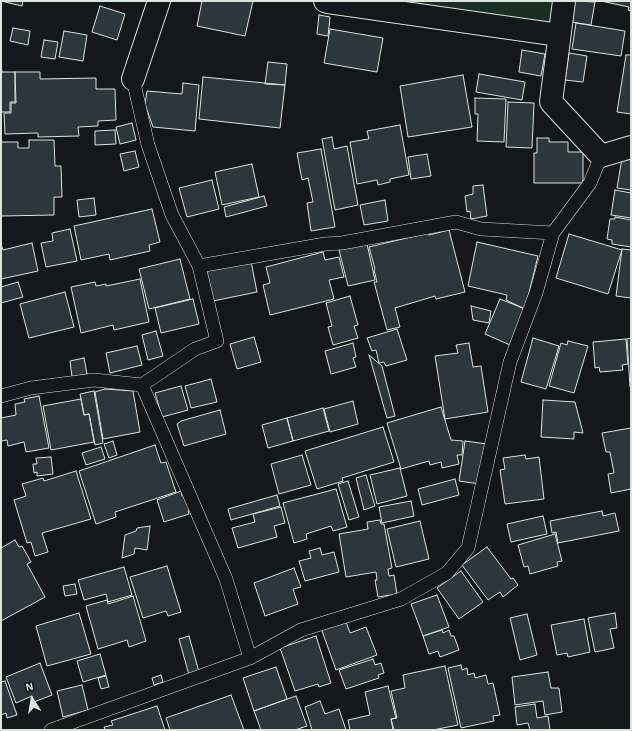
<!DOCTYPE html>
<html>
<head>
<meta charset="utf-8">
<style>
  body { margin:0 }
  #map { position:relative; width:632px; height:731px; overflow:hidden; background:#14181c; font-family:"Alegreya Sans",sans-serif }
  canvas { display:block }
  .frame { position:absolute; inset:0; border:2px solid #d8e6dc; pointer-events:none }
  .north { position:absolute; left:12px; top:679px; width:40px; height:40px; -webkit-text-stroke:3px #14181c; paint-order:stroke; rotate:348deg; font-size:11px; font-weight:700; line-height:16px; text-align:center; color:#d8e6dc }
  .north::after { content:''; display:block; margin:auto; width:14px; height:18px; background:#d8e6dc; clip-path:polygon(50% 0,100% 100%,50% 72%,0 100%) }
</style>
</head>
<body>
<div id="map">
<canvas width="632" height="731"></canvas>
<div class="frame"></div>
<div class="north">N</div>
</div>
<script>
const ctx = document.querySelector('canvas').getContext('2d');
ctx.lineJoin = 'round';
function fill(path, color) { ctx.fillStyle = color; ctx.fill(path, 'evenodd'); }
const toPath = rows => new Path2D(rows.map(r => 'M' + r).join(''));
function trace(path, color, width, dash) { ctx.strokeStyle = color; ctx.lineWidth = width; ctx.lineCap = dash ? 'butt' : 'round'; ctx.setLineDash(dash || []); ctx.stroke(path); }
const green = toPath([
  [373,1,555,1,553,18,545,28,373,1]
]);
fill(green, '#1a2d24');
trace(green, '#939e99', 1);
const building = toPath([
  [1,1,23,1,22,6,1,1],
  [202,1,253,1,245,36,197,26,202,1],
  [574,1,595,2,591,25,571,22,574,1],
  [601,1,631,1,631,11,628,10,629,7,601,1],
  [100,6,125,14,117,40,92,32,100,6],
  [319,15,330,17,328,36,317,34,319,15],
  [576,23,625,31,621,56,572,49,576,23],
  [13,28,30,31,28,45,10,41,13,28],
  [330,29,383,38,377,72,324,63,330,29],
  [64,31,87,35,83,61,59,57,64,31],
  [44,40,58,42,55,59,41,57,44,40],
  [522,50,545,54,541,76,519,72,522,50],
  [569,53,587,56,583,82,565,80,569,53],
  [626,55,631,55,631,114,617,112,626,55],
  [268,62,287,64,285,85,265,84,268,62],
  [1,66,2,72,15,72,15,102,10,102,10,112,1,112,1,66],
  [15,72,40,72,40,79,96,78,96,89,115,89,116,120,98,121,98,126,78,127,79,136,38,137,38,133,5,134,4,113,11,113,11,103,16,103,15,72],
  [479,74,525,82,522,100,476,92,479,74],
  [463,75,472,127,408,137,400,86,463,75],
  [203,77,285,85,280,128,199,119,203,77],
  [183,83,199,85,195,131,153,127,145,104,147,91,182,94,183,83],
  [475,98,506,99,504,142,477,141,478,114,475,114,475,98],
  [508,102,534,103,532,148,506,147,508,102],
  [132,123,136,140,120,144,116,127,132,123],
  [400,125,409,175,390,179,390,182,378,185,377,180,357,184,350,142,369,139,367,131,400,125],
  [115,130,116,144,95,145,95,131,115,130],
  [332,137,334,149,347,146,358,205,335,210,322,139,332,137],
  [537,138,549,138,549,142,568,142,568,152,583,152,583,183,534,183,534,153,537,153,537,138],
  [29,140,54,140,55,166,61,166,62,197,54,197,54,215,1,216,1,142,18,142,18,148,29,148,29,140],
  [321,149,335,227,311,231,307,203,313,202,308,178,302,180,297,153,321,149],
  [135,151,139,167,124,171,120,154,135,151],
  [427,154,431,176,411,179,408,157,427,154],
  [622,158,631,160,631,190,617,188,622,158],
  [252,164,259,197,222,205,215,172,252,164],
  [212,180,219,209,187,217,179,188,212,180],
  [483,185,487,216,471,219,470,211,467,212,465,196,473,194,473,186,483,185],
  [615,190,631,193,631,218,611,215,615,190],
  [264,196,267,206,226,217,224,207,264,196],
  [94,198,96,215,79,217,77,200,94,198],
  [385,200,388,221,364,225,360,205,385,200],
  [152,209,160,242,149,245,150,251,110,260,109,254,81,260,74,226,152,209],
  [615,217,631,220,631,247,612,244,612,240,607,239,610,219,615,219,615,217],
  [70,229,77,261,46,267,41,243,53,241,52,233,70,229],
  [449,230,465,292,436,299,435,296,395,308,400,327,387,330,374,282,377,282,374,270,375,269,369,247,428,233,429,235,449,230],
  [569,234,622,250,608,294,556,278,569,234],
  [477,242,538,256,525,309,506,300,507,295,468,286,477,242],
  [32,243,38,271,1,279,1,244,3,250,32,243],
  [367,244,375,280,348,286,339,250,367,244],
  [622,249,631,250,631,298,616,296,622,249],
  [323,252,325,260,339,257,344,277,329,280,334,299,270,315,263,285,270,283,266,267,323,252],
  [180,259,190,299,149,309,139,269,180,259],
  [251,261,257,292,213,301,206,270,251,261],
  [140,279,149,322,114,330,113,325,81,333,71,287,95,282,96,286,106,284,106,286,140,279],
  [18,282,23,297,1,303,1,287,18,282],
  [65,292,74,327,29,338,20,304,65,292],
  [350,296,358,325,354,326,358,338,333,345,328,327,332,326,326,303,350,296],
  [193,299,199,324,161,333,155,308,193,299],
  [500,299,525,309,510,345,485,334,500,299],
  [471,306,491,311,489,323,473,320,471,306],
  [397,329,407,360,386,366,384,362,379,363,376,350,372,351,367,338,397,329],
  [156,331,163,356,148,360,142,335,156,331],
  [254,337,261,362,237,369,230,344,254,337],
  [533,338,559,346,546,389,521,382,533,338],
  [631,338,631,387,630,387,627,339,631,338],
  [626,339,628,364,622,365,623,370,600,372,599,367,595,368,593,342,626,339],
  [568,341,588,346,574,393,549,386,561,343,567,345,568,341],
  [353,343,356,357,353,358,356,367,331,374,325,351,353,343],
  [469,343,473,367,481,366,488,412,445,419,435,356,458,353,456,345,469,343],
  [137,346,142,365,110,373,106,353,137,346],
  [369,355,382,366,395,416,387,418,369,355],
  [84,358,87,374,72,377,70,361,84,358],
  [211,379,217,402,191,408,185,386,211,379],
  [181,386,188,410,162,417,155,393,181,386],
  [105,389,133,391,140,432,103,439,95,392,105,389],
  [94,391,103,443,95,445,89,414,84,415,80,394,94,391],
  [39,396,49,448,26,452,24,442,8,446,7,440,1,441,1,418,16,415,15,404,25,402,24,399,39,396],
  [81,399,84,415,89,414,94,442,51,450,43,406,81,399],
  [543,400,575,402,583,433,574,432,574,439,541,437,543,400],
  [353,401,358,424,330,432,324,409,353,401],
  [441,407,451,440,463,441,462,455,457,455,459,464,442,468,441,462,430,465,429,461,401,469,387,423,441,407],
  [323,408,329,431,293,441,287,418,323,408],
  [220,410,226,434,184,446,177,424,181,421,220,410],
  [287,418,293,441,268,448,262,425,287,418],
  [383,427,394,462,342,478,343,481,317,489,305,451,383,427],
  [631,428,631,489,611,493,608,474,614,473,610,452,606,452,602,433,631,428],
  [113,441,117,455,109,458,104,444,113,441],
  [465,441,487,444,480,484,459,481,465,441],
  [155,445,161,463,166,462,176,492,115,512,116,517,96,524,79,471,155,445],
  [101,447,105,459,86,465,82,453,101,447],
  [302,455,311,485,279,494,271,464,302,455],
  [525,455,526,459,539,457,544,499,505,504,500,470,505,469,503,458,525,455],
  [51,457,53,474,37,476,37,472,34,473,33,464,37,464,36,458,51,457],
  [400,468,407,496,377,504,370,475,400,468],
  [76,471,91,519,42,533,48,552,35,556,31,542,27,543,14,500,26,496,22,484,43,478,44,481,76,471],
  [366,475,375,506,364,510,356,478,366,475],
  [455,479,459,495,422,505,418,489,455,479],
  [348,481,359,517,349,520,338,484,348,481],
  [336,489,347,527,333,531,331,526,306,534,307,539,294,543,283,503,336,489],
  [181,491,182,496,185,495,191,510,188,511,189,514,164,522,157,500,181,491],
  [277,495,280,506,231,520,228,509,277,495],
  [411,501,414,516,382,523,379,507,411,501],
  [281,507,285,523,274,526,277,537,238,548,232,528,255,522,253,514,281,507],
  [602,511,603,516,615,513,619,531,558,543,556,532,552,533,550,521,602,511],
  [543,516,547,534,511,542,507,524,543,516],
  [380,520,381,524,384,524,392,568,388,569,389,576,394,575,397,594,378,597,375,580,377,580,376,572,346,577,339,534,368,529,367,522,380,520],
  [420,521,429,559,396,567,387,529,420,521],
  [150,526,147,550,135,548,134,554,122,558,125,535,136,531,137,528,150,526],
  [555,534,562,561,557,562,558,566,530,574,528,566,524,567,518,545,555,534],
  [15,540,19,547,22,546,31,562,27,564,45,597,1,621,1,548,15,540],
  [487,547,511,579,513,578,518,585,503,597,500,592,488,600,462,565,487,547],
  [320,548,322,555,334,552,339,572,305,581,299,561,311,558,309,551,320,548],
  [167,566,181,612,168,616,166,611,143,618,130,577,167,566],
  [124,567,132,595,108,602,106,594,84,600,78,580,124,567],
  [294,568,301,587,293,589,298,604,265,616,254,583,294,568],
  [461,571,483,602,459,619,437,588,461,571],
  [75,584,77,594,65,596,63,586,75,584],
  [437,595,449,627,423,636,411,604,437,595],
  [133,596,146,641,129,647,127,640,98,649,86,606,107,600,108,604,133,596],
  [79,613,91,654,47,666,36,626,79,613],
  [615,613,617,628,610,629,614,648,595,652,588,618,615,613],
  [527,614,537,655,520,660,510,618,527,614],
  [345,619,350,633,366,627,377,655,336,670,321,628,345,619],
  [584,619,590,652,568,657,567,653,557,655,551,625,584,619],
  [442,630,443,633,449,630,451,636,454,636,459,650,440,657,438,651,429,654,423,636,442,630],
  [189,636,199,672,189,675,179,639,189,636],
  [316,636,331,683,319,687,318,684,295,691,280,648,316,636],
  [100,654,106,675,83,682,77,661,100,654],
  [373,659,375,665,381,663,384,673,378,675,379,678,346,689,339,670,373,659],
  [40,663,52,695,34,702,32,696,16,703,6,677,40,663],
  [461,665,462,670,467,668,468,675,474,673,475,678,486,675,488,684,493,683,500,715,493,716,494,721,461,728,448,668,461,665],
  [445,666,458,725,433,730,394,730,391,719,397,718,391,691,405,688,403,675,445,666],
  [276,667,287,699,254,711,243,678,276,667],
  [548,672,551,688,559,688,562,712,545,715,543,701,515,705,512,677,548,672],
  [161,675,163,682,154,685,152,678,161,675],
  [106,676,109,687,101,689,98,678,106,676],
  [5,681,17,715,7,718,6,713,1,715,1,682,5,681],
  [82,685,88,710,63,717,57,691,82,685],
  [388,686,396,718,391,719,393,730,350,730,348,720,370,715,365,692,388,686],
  [231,695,244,730,170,730,166,718,231,695],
  [296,696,307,726,295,730,261,730,254,711,296,696],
  [320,701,325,714,339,709,346,730,312,730,305,707,320,701],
  [535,704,537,718,548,716,550,730,530,730,528,723,517,725,515,707,535,704],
  [157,706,165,730,105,730,104,727,113,725,111,721,157,706]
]);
fill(building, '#2c363c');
trace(building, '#d8e6dc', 1);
const service = toPath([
  [199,266,325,244,342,243,456,222,481,229,553,233],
  [142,385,226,579,250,658],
  [1,396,31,388,94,380,142,385,195,349,217,341,199,266,172,215,148,145,133,79],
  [51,730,250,658,301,630,401,599,447,573,468,548,510,362,536,293,553,233,590,183,601,156]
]);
const minor = toPath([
  [325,1,328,2,559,35],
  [564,1,551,102,601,156,631,147],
  [133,79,159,1]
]);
trace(service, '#d8e6dc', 14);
trace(minor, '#d8e6dc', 24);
trace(service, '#14181c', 13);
trace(minor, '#14181c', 22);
</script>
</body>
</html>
